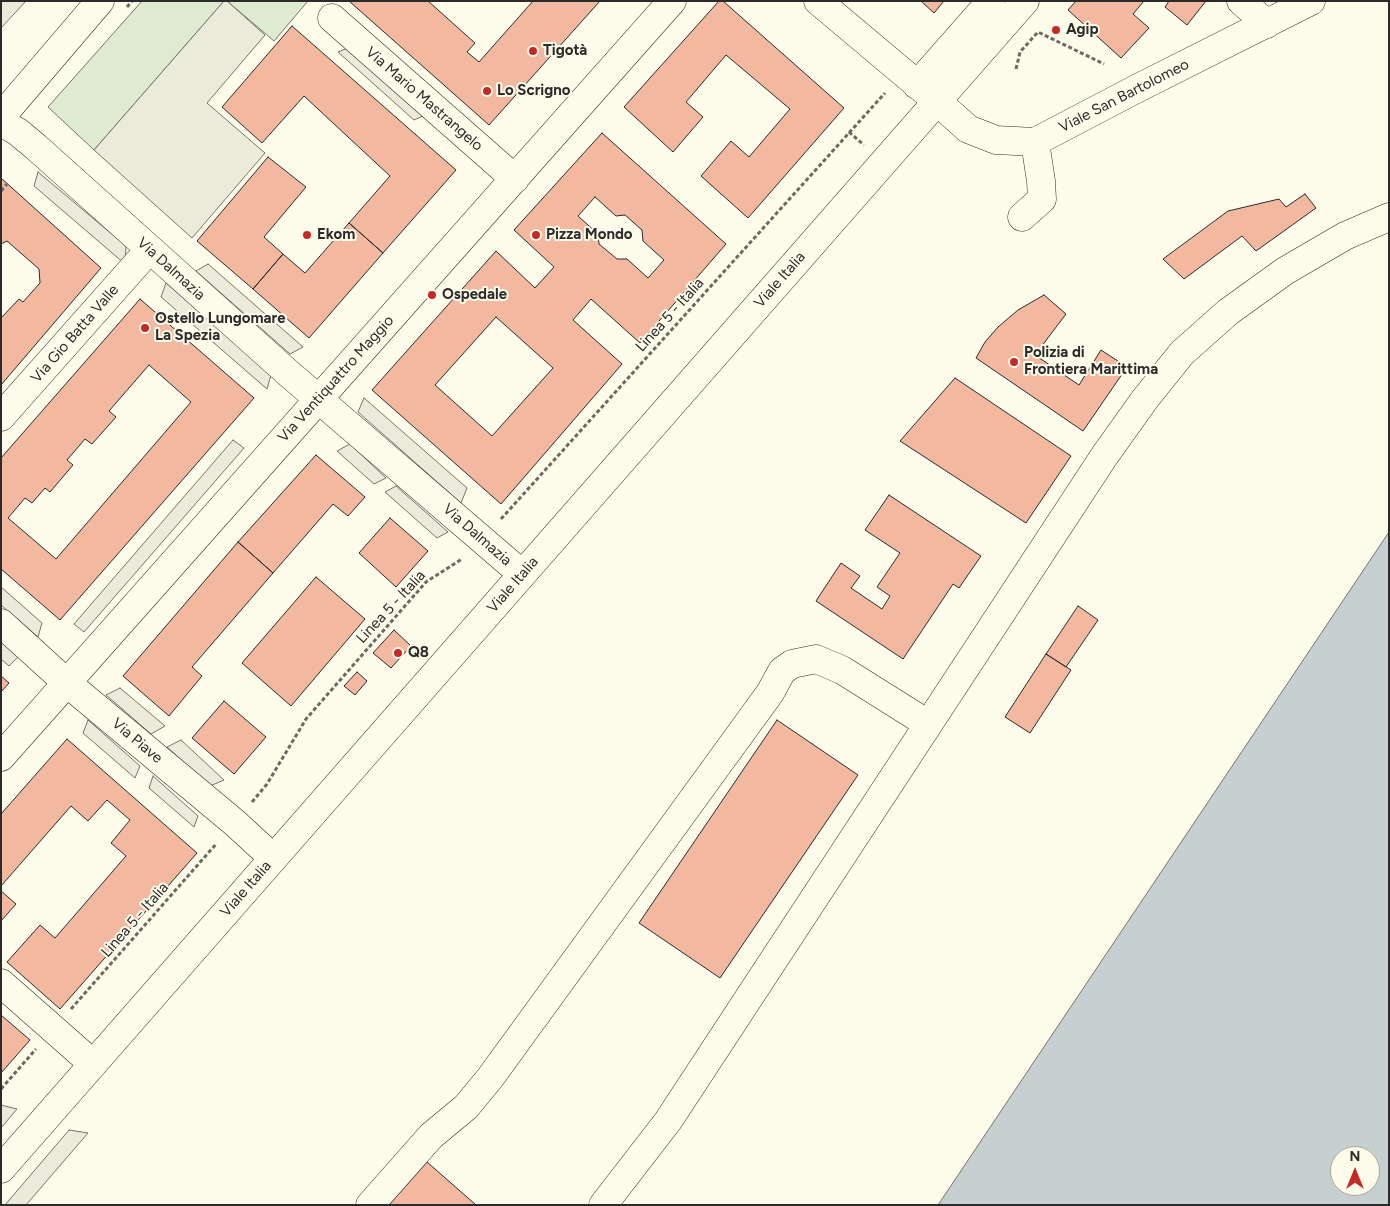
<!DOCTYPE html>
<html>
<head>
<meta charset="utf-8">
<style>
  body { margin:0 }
  #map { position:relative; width:1390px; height:1206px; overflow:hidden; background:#fdfbea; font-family:Figtree,sans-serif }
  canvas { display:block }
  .frame { position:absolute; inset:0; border:2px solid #2b2b2b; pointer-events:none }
  .north { position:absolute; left:1330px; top:1146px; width:50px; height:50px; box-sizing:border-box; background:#fdfbea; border:1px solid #a9a89e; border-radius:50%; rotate:0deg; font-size:14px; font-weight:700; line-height:20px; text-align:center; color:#2b2b2b }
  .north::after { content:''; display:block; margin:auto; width:18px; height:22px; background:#c62828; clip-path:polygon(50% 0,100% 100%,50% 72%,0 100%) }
</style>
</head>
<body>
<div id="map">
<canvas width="1390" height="1206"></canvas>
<div class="frame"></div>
<div class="north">N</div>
</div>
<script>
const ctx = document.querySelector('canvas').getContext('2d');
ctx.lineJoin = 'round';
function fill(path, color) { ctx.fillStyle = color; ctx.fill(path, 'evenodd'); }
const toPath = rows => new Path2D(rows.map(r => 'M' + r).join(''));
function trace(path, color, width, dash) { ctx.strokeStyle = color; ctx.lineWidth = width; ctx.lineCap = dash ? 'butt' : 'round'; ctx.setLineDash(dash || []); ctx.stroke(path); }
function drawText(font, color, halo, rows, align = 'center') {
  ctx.font = font + ' Figtree,sans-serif'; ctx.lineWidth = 4; ctx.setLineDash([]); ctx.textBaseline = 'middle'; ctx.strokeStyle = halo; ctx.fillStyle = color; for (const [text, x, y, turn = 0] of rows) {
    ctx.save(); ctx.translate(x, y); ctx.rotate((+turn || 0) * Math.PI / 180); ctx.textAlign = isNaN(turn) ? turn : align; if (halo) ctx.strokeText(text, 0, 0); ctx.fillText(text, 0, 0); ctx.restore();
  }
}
const green = toPath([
  [142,1,224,1,94,150,48,107,142,1],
  [227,1,308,1,274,41,227,1]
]);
fill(green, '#deebd1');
trace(green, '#74746e', 1);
const parking = toPath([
  [1,1,26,1,1,28,1,1],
  [224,1,227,1,265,35,207,103,265,153,192,238,94,150,224,1],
  [353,46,430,113,414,120,338,52,353,46],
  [38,172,126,246,125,264,34,186,38,172],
  [208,264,303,347,290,354,196,271,208,264],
  [166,283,271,375,267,389,161,297,166,283],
  [364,398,467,488,461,503,358,412,364,398],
  [233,440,244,448,84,632,74,624,233,440],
  [350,444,386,478,374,484,337,451,350,444],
  [396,486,448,532,437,538,385,492,396,486],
  [1,587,42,623,38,637,1,605,1,587],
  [1,640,19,656,9,666,1,659,1,640],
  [120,688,165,726,151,734,106,695,120,688],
  [88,720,140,766,135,778,83,733,88,720],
  [181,740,224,780,210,786,167,747,181,740],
  [153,776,198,816,194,827,149,788,153,776],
  [1,1105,17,1109,1,1128,1,1105],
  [69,1130,88,1133,26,1205,5,1205,69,1130]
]);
fill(parking, '#eceadb');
trace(parking, '#74746e', 1);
const water = toPath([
  [1389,532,1389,1205,938,1205,1389,532],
  [1340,1156,1370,1156,1370,1186,1340,1186,1340,1156]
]);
fill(water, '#c7d0d0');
trace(water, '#74746e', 1);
const building = toPath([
  [349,1,428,1,475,43,467,52,479,62,533,1,600,1,489,125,349,1],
  [719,1,723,1,844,108,748,218,701,176,731,141,749,157,790,109,726,55,686,102,703,117,673,152,624,107,719,1],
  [921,1,944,1,934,13,921,1],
  [1076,1,1144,1,1133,14,1149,28,1121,58,1068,10,1076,1],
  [1169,1,1206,1,1187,25,1165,7,1169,1],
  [292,26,456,170,383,253,349,223,390,176,304,96,262,143,222,107,292,26],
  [602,133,726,244,640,343,591,299,573,320,622,364,501,504,372,390,496,251,535,288,554,267,514,230,602,133],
  [595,197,616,216,625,215,642,230,643,241,664,260,648,278,627,259,617,259,599,244,598,234,578,216,595,197],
  [496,317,553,368,492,436,435,385,496,317],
  [268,157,306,187,264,237,283,254,253,289,197,241,268,157],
  [1,178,101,268,1,385,1,318,19,299,23,302,40,283,39,269,7,241,1,244,1,178],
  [1305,194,1316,208,1256,251,1242,236,1184,279,1163,259,1228,211,1279,199,1286,207,1305,194],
  [349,223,383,253,309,338,253,289,283,254,305,273,349,223],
  [1044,295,1066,314,1035,355,1079,385,1101,350,1127,367,1083,431,976,358,985,342,998,327,1018,310,1044,295],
  [140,299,254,398,60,620,1,569,1,458,140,299],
  [149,365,191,402,56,559,8,518,25,498,32,503,45,488,50,492,73,465,67,460,85,439,92,444,116,417,109,411,149,365],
  [955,378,1071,456,1026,523,900,441,955,378],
  [316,455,365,497,348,516,333,504,273,573,238,542,316,455],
  [889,495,981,556,959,588,953,584,903,659,816,601,841,563,860,576,851,588,882,609,890,596,877,587,900,553,865,530,889,495],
  [390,518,428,551,396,587,359,553,390,518],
  [238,542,273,573,192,667,202,676,169,716,123,676,238,542],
  [316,577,365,619,291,706,242,663,316,577],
  [1078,606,1098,620,1066,667,1046,654,1078,606],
  [394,630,411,646,391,668,373,653,394,630],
  [1046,654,1071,670,1030,733,1005,717,1046,654],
  [357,672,367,681,355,695,344,686,357,672],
  [1,676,9,683,1,692,1,676],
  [224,701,266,737,234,774,192,738,224,701],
  [777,720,858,775,720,978,639,923,777,720],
  [67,739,197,853,60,1009,7,962,40,925,55,938,126,856,111,843,130,820,107,800,88,821,71,806,1,886,1,814,67,739],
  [1,891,16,904,1,921,1,891],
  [1,1015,30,1040,1,1073,1,1015],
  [427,1162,476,1205,389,1205,427,1162]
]);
fill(building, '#f2b8a0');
trace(building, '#2b2b2b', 1);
const minor = toPath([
  [818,1,937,101],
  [1241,1,1267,24],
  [332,18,515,179],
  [917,85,991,1],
  [1,117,100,1],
  [1,122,18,132,36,147,287,372,522,574],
  [1022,217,1042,199,1041,181,1035,142],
  [1,417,149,250],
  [1,623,67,683,235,823,273,858],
  [1,757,672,1],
  [1,983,93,1064],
  [370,1205,431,1136,466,1107,490,1078,770,693,782,671,792,664,816,659,842,670,928,724],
  [603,1205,668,1121,1105,455,1145,399,1182,353,1228,312,1285,271,1345,236,1389,217]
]);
const major = toPath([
  [937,101,968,129,996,140,1035,142,1138,88,1311,1],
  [1,1169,1025,1]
]);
trace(minor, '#2b2b2b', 29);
trace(major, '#2b2b2b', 29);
trace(toPath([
  [127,7,132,1],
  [1016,69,1020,52,1038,32,1104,64],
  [849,132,864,145],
  [1,191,7,184],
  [501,519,885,93],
  [252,802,267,784,306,719,426,582,462,559],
  [71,1009,217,843],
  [1,1089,36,1049]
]), '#6a6964', 3, [4, 2.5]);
trace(minor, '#fdfbea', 28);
trace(major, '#fdfbea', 28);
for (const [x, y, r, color] of [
  [1056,30,5,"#c62828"],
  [533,51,5,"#c62828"],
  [487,91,5,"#c62828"],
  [307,235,5,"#c62828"],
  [536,235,5,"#c62828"],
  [432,295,5,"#c62828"],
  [145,328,5,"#c62828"],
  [1014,362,5,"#c62828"],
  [398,653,5,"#c62828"]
]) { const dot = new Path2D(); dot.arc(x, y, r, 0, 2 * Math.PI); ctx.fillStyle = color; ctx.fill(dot); trace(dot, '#fdfbea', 2); }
drawText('bold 15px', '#2b2b2b', '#fdfbea', [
  ["Agip",1066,30],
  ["Tigotà",543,51],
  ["Lo Scrigno",497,91],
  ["Ekom",317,235],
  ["Pizza Mondo",546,235],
  ["Ospedale",442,295],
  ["Ostello Lungomare",155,319],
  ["La Spezia",155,336],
  ["Polizia di",1024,353],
  ["Frontiera Marittima",1024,370],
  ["Q8",408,653]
], 'left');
drawText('15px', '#2b2b2b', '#fdfbea', [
  ["Viale San Bartolomeo",1124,96,-27],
  ["Via Mario Mastrangelo",424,99,41],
  ["Via Dalmazia",171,269,42],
  ["Viale Italia",780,280,-49],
  ["Linea 5 - Italia",670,315,-48],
  ["Via Gio Batta Valle",75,334,-49],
  ["Via Ventiquattro Maggio",336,379,-48],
  ["Via Dalmazia",477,535,41],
  ["Viale Italia",513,585,-49],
  ["Linea 5 - Italia",391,607,-47],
  ["Via Piave",137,741,40],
  ["Viale Italia",246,889,-49],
  ["Linea 5 - Italia",135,920,-49]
]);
</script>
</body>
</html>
